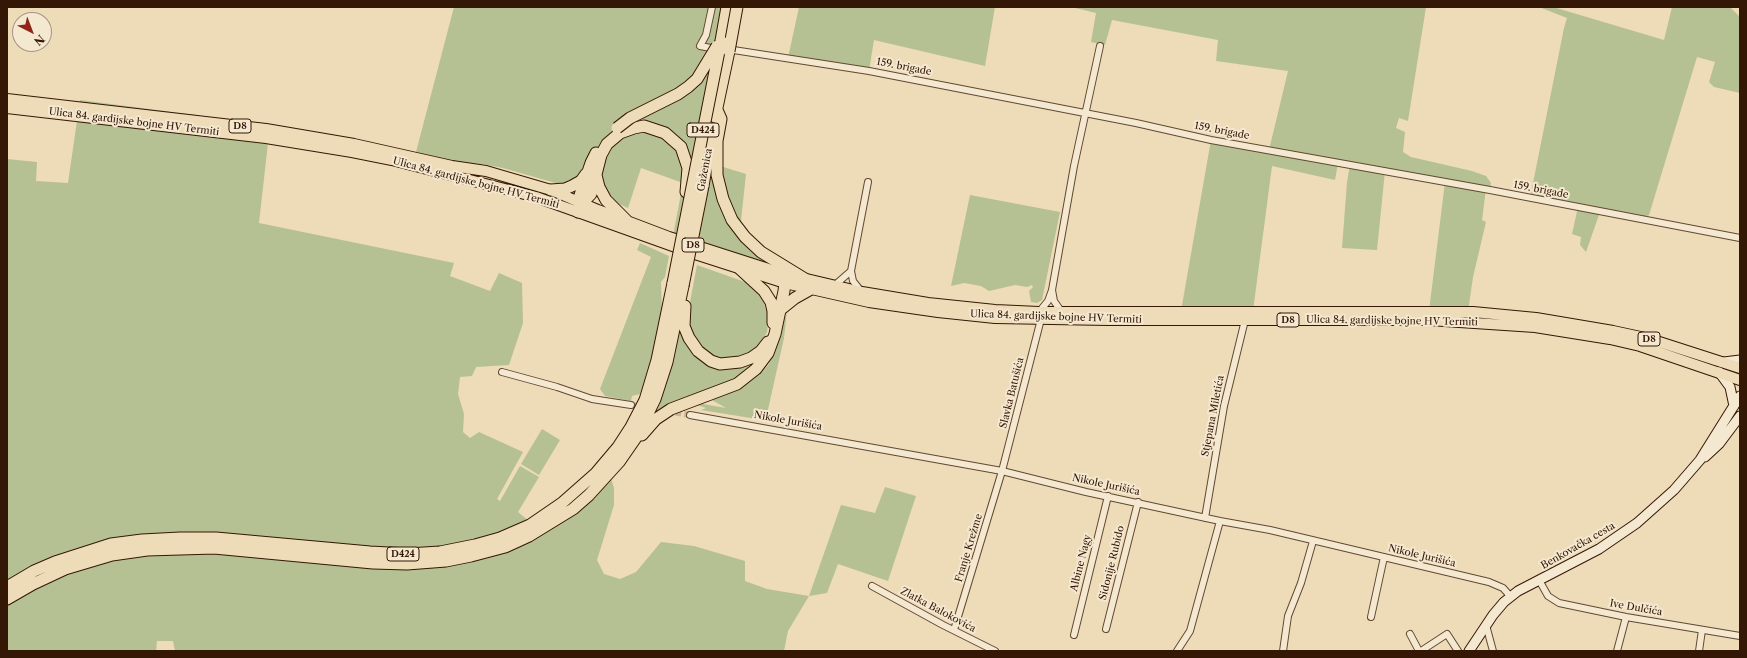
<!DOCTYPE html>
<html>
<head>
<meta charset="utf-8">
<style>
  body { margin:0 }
  #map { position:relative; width:1747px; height:658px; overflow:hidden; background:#eedbb8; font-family:"Libre Caslon Text",serif }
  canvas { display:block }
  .frame { position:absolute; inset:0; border:8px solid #341705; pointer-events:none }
  .north { position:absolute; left:12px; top:12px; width:40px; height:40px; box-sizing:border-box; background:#f4e8d1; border:1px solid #a7947f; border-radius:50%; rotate:138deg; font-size:11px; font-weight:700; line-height:16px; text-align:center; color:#341705 }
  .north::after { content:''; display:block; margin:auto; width:14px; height:18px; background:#8f2418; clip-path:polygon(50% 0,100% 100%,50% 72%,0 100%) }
</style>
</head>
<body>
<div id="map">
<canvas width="1747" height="658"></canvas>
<div class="frame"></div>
<div class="north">N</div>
</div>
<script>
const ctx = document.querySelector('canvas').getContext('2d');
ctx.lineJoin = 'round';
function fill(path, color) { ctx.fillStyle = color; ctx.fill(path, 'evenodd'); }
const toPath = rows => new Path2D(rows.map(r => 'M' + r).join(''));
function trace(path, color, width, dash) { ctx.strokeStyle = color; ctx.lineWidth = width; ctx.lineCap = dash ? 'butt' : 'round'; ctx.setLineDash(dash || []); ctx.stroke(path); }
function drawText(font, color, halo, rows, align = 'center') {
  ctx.font = font + ' "Libre Caslon Text",serif'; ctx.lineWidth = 4; ctx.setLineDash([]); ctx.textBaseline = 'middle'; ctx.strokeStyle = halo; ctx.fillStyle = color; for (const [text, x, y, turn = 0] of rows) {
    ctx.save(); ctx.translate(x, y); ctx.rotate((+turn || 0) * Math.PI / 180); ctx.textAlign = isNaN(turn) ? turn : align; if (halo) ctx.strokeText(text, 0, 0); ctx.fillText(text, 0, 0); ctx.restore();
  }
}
fill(toPath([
  [454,7,737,7,707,162,746,174,740,230,752,243,771,270,672,241,683,183,641,168,628,208,569,182,559,184,503,168,482,164,460,163,416,152],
  [799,7,995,7,985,66,874,40,869,71,788,58],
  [1071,7,1426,7,1408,121,1399,118,1396,128,1405,132,1403,152,1411,157,1472,171,1486,176,1491,183,1490,190,1486,189,1482,220,1486,222,1473,277,1468,312,1429,311,1445,182,1385,171,1377,250,1342,248,1347,182,1350,165,1338,163,1335,180,1272,166,1253,311,1181,311,1211,140,1269,150,1288,71,1216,61,1218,40,1112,20,1105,45,1091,42,1096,13],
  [1539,7,1553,7,1664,40,1672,7,1731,8,1740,17,1740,93,1714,87,1709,82,1715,62,1697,57,1649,215,1639,220,1600,212,1586,252,1580,245,1581,237,1572,234,1578,207,1530,198,1564,28,1567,18],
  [80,100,196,115,269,134,259,223,454,263,450,276,490,291,499,273,522,283,523,323,509,365,476,367,472,376,460,377,458,394,464,414,463,432,470,438,479,432,523,452,497,499,500,501,520,466,539,477,518,512,536,527,585,491,608,469,614,488,614,505,597,560,604,574,620,579,636,572,661,542,694,546,745,561,745,581,767,589,809,596,841,505,875,513,885,487,916,496,888,581,838,564,827,593,809,596,788,631,784,651,175,651,173,641,157,641,156,651,7,651,7,159,37,162,36,181,68,183],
  [970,195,1060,212,1042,300,1037,303,1031,302,1029,291,1033,287,1032,285,1027,287,1015,285,989,291,981,286,964,283,951,286],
  [640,243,669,256,665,277,661,282,662,314,655,346,640,394,632,396,631,401,605,396,600,389,651,257,637,250],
  [697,265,748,283,757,291,764,303,769,318,767,332,760,345,750,353,738,358,725,358,715,356,699,346,691,333,687,318],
  [787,311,784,338,767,414,759,412,757,419,701,410,706,408,694,404,705,400,703,404,726,408,710,399,721,396,736,389,762,372,769,364,776,349],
  [680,329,704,360,755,360,755,363,736,379,666,404,665,407,649,421,666,385],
  [542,429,560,440,539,475,521,464]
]), '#b5c192');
trace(toPath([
  [631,405,690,415]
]), '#c9b494', 6, [6, 3]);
const street = toPath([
  [712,7,706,35,700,46,716,49],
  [727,49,869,71,1136,123,1211,140,1490,190,1740,238],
  [835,285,851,271],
  [1052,290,1054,301,1061,311],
  [861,291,853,281,851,271,868,182],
  [1039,312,1048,301,1052,290,1074,166,1100,46],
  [502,372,557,387,592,399,631,405],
  [690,415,1002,471,1086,492,1220,521,1270,530,1489,582,1503,588,1511,597],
  [1205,518,1224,406,1245,320],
  [1539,580,1548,596,1559,603,1626,617,1740,636],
  [872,586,943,625,995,651],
  [1371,617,1384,557],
  [1486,625,1493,651],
  [1106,629,1138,502],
  [954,630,1002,471,1041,319],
  [1410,634,1419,651],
  [1074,635,1108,496],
  [1177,651,1190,631,1220,521],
  [1283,651,1288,616,1301,583,1313,541],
  [1421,651,1447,634,1458,651],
  [1617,651,1626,617],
  [1699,651,1702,630]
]);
const secondary = toPath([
  [1724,362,1740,360],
  [1719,372,1730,387,1734,406],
  [1705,457,1719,444,1740,416],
  [1469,651,1493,615,1504,602,1518,591,1599,549,1637,523,1674,490,1700,460,1740,396]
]);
const primary = toPath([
  [7,99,266,129,354,144,452,166,486,171,551,190,598,210,669,237,781,273,862,292,928,303,995,310,1039,312,1473,312,1536,318,1613,331,1650,339,1740,368],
  [7,108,266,138,352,152,392,160,536,197,698,255,785,283,869,302,938,312,995,318,1108,320,1429,320,1535,327,1610,339,1640,346,1740,380]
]);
const highway = toPath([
  [721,41,727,7],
  [717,110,721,119,717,141,717,175,723,199,732,220,745,237,761,252,805,279],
  [715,117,729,51],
  [596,175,599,187,606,200,626,220],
  [703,186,711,138],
  [551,190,565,189,572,186,581,181,586,174],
  [582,203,580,195,591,163,596,153],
  [578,212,582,203,591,194,601,155,607,144,620,133,634,128,644,126,665,133,681,147,688,168,686,192],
  [740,269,764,291,771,302,773,311,773,323],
  [685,306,684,326,689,338,698,351,711,361,720,364,740,362,751,358,761,351,768,342],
  [780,310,795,298,811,289],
  [642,435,656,419,671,409,737,384,756,369,768,353,775,334,784,291,785,283,781,273],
  [7,587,34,571,55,562,111,544,142,540,180,538,216,538,370,552,408,554,440,552,475,545,500,538,530,525,562,503,596,473,618,447,631,427,645,400,657,360,673,283],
  [7,599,33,584,65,569,112,555,147,550,214,548,373,563,407,564,446,561,471,556,505,547,529,536,573,509,589,495,619,462,637,436,655,399,667,362,683,286]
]);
trace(street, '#624832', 8);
trace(secondary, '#341705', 11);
trace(primary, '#341705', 12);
trace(highway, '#341705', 13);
trace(street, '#f4e8d1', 6);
trace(secondary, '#f4e8d1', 9);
trace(primary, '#eedbb8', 10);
trace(highway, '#eedbb8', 11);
const highwayBridge = toPath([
  [729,51,737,7],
  [617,128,630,118,678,94,688,87,697,79,717,46],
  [673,283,721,41],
  [683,286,703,186]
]);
trace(highwayBridge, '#341705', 13, []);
trace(highwayBridge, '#eedbb8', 11);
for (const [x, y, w] of [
  [240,126,22],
  [703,130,32],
  [693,245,22],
  [1288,320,22],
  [1649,339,22],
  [403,554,32]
]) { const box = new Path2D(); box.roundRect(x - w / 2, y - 7, w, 14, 3); ctx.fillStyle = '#f4e8d1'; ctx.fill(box); trace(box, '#341705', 1); }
drawText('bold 9px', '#341705', null, [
  ["D8",240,126],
  ["D424",703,130],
  ["D8",693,245],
  ["D8",1288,320],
  ["D8",1649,339],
  ["D424",403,554]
]);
drawText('10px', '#341705', '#f4e8d1', [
  ["159. brigade",904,67,11],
  ["Ulica 84. gardijske bojne HV Termiti",134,122,7],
  ["159. brigade",1222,131,11],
  ["Gaženica",705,170,-79],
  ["Ulica 84. gardijske bojne HV Termiti",476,183,15],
  ["159. brigade",1541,190,11],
  ["Ulica 84. gardijske bojne HV Termiti",1056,317,2],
  ["Ulica 84. gardijske bojne HV Termiti",1392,321,1],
  ["Slavka Batušića",1012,393,-76],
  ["Stjepana Miletića",1213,416,-79],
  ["Nikole Jurišića",788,421,10],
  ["Nikole Jurišića",1106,485,12],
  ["Benkovačka cesta",1578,546,-30],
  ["Franje Krežme",969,548,-73],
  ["Nikole Jurišića",1422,556,13],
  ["Albine Nagy",1081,563,-76],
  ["Sidonije Rubido",1112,563,-76],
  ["Ive Dulčića",1636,608,10],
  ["Zlatka Balokovića",938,610,28]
]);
</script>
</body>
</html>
